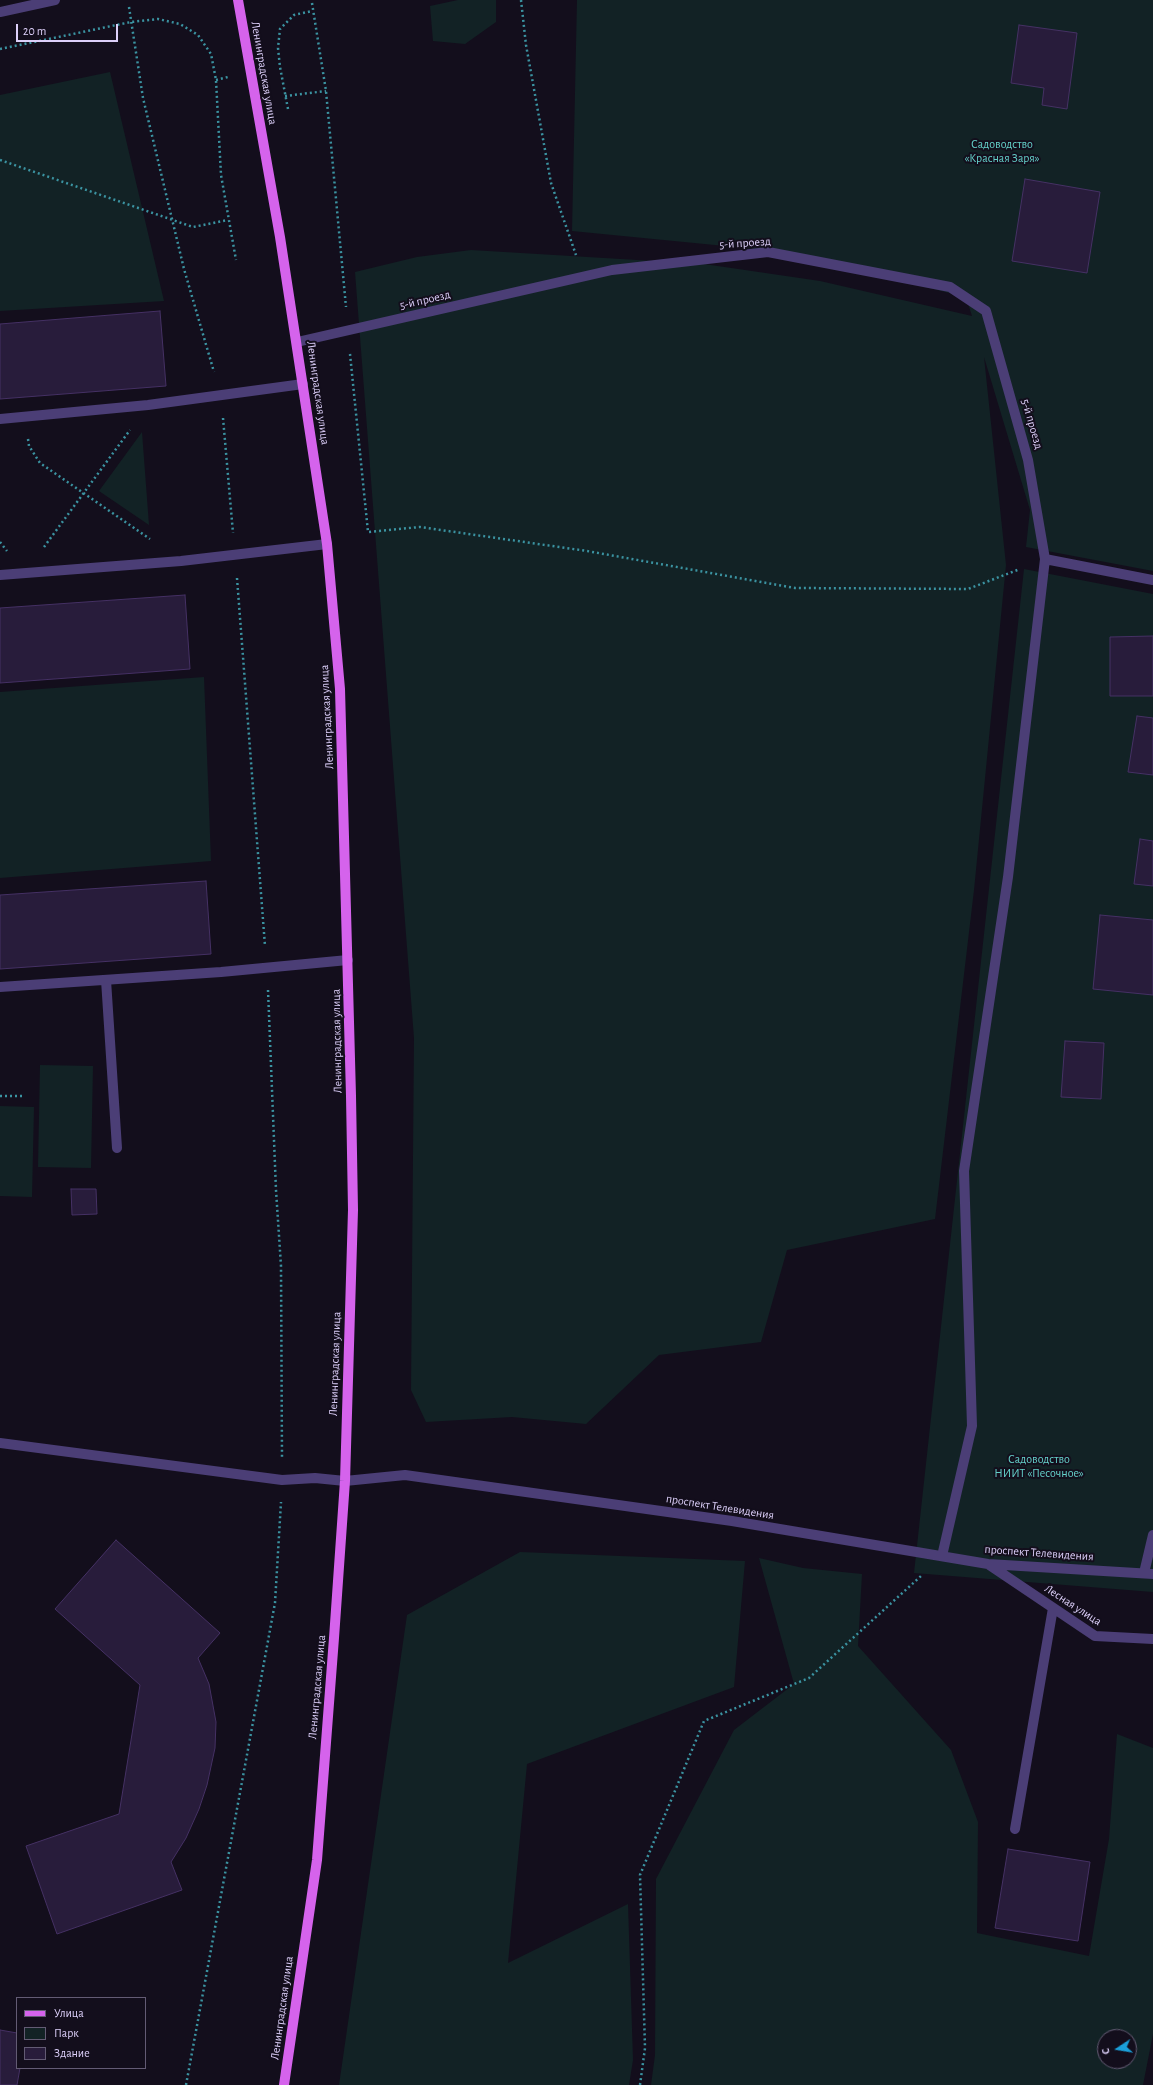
<!DOCTYPE html>
<html>
<head>
<meta charset="utf-8">
<style>
  body { margin:0 }
  #map { position:relative; width:1153px; height:2085px; overflow:hidden; background:#130e1c; font-family:"Alegreya Sans",sans-serif }
  canvas { display:block }
  .legend { position:absolute; left:16px; top:1997px; width:130px; height:72px; box-sizing:border-box; background:#130e1c; border:1px solid #635b74; margin:0; padding:5px 7px; list-style:none; font-size:12px; color:#dccff9 }
  .legend li { display:flex; align-items:center; gap:8px; height:20px }
  .legend b { width:20px; border:1px solid #635b74 }
  .north { position:absolute; left:1097px; top:2029px; width:40px; height:40px; box-sizing:border-box; background:#130e1c; border:1px solid #635b74; border-radius:50%; rotate:258deg; font-size:11px; font-weight:700; line-height:16px; text-align:center; color:#dccff9 }
  .north::after { content:''; display:block; margin:auto; width:14px; height:18px; background:#1aa0da; clip-path:polygon(50% 0,100% 100%,50% 72%,0 100%) }
  .scale { position:absolute; left:16px; top:24px; width:102px; height:18px; box-sizing:border-box; border:2px solid #dccff9; border-top:0; padding-left:5px; font-size:12px; line-height:14px; white-space:nowrap; color:#dccff9; -webkit-text-stroke:3px #130e1c; paint-order:stroke }
</style>
</head>
<body>
<div id="map">
<canvas width="1153" height="2085"></canvas>
<ul class="legend">
<li><b style="height:5px;background:#d563ec"></b>Улица</li>
<li><b style="height:11px;background:#122225"></b>Парк</li>
<li><b style="height:11px;background:#281c3b"></b>Здание</li>
</ul>
<div class="north">С</div>
<div class="scale">20 m</div>
</div>
<script>
const ctx = document.querySelector('canvas').getContext('2d');
ctx.lineJoin = 'round';
function fill(path, color) { ctx.fillStyle = color; ctx.fill(path, 'evenodd'); }
const toPath = rows => new Path2D(rows.map(r => 'M' + r).join(''));
function trace(path, color, width, dash) { ctx.strokeStyle = color; ctx.lineWidth = width; ctx.lineCap = dash ? 'butt' : 'round'; ctx.setLineDash(dash || []); ctx.stroke(path); }
function drawText(font, color, halo, rows, align = 'center') {
  ctx.font = font + ' "Alegreya Sans",sans-serif'; ctx.lineWidth = 4; ctx.setLineDash([]); ctx.textBaseline = 'middle'; ctx.strokeStyle = halo; ctx.fillStyle = color; for (const [text, x, y, turn = 0] of rows) {
    ctx.save(); ctx.translate(x, y); ctx.rotate((+turn || 0) * Math.PI / 180); ctx.textAlign = isNaN(turn) ? turn : align; if (halo) ctx.strokeText(text, 0, 0); ctx.fillText(text, 0, 0); ctx.restore();
  }
}
fill(toPath([
  [458,0,496,0,496,22,465,44,433,41,430,6],
  [577,0,1153,0,1153,571,1026,547,1030,510,984,357,1006,565,974,890,935,1219,787,1250,761,1342,659,1355,586,1424,512,1417,426,1422,411,1390,414,1038,355,272,417,257,471,250,704,264,820,281,972,316,966,297,776,251,572,231],
  [110,72,164,301,0,311,0,95],
  [142,432,149,525,99,491],
  [1024,569,1153,594,1153,1592,914,1573],
  [204,677,211,861,0,878,0,692],
  [40,1065,93,1066,91,1168,38,1167],
  [0,1106,34,1107,32,1197,0,1196],
  [520,1552,745,1561,734,1687,527,1764,508,1963,628,1904,633,2060,629,2085,339,2085,407,1615],
  [759,1558,803,1568,862,1574,858,1646,951,1750,978,1822,977,1933,1089,1956,1109,1839,1117,1734,1153,1748,1153,2034,1143,2085,651,2085,655,2055,656,1879,734,1730,794,1684],
  [1105,2037,1129,2037,1129,2061,1105,2061]
]), '#122225');
const building = toPath([
  [1019,25,1077,33,1067,109,1042,105,1044,88,1011,83,1019,25],
  [1025,179,1100,192,1087,273,1012,261,1025,179],
  [160,311,166,386,0,399,0,324,160,311],
  [185,595,190,669,0,683,0,608,185,595],
  [1153,636,1153,696,1110,696,1110,637,1153,636],
  [1137,716,1153,718,1153,775,1128,772,1137,716],
  [1140,839,1153,841,1153,886,1134,884,1140,839],
  [206,881,211,954,0,969,0,895,206,881],
  [1100,915,1153,920,1153,995,1093,989,1100,915],
  [1065,1041,1104,1043,1101,1099,1061,1097,1065,1041],
  [71,1189,96,1189,97,1214,72,1215,71,1189],
  [116,1540,220,1633,198,1658,209,1684,216,1722,215,1748,207,1785,199,1809,186,1838,171,1862,182,1890,57,1934,26,1846,119,1814,140,1685,55,1609,116,1540],
  [1008,1849,1090,1862,1078,1941,995,1928,1008,1849],
  [0,2030,17,2033,17,2068,20,2068,17,2085,0,2085,0,2030]
]);
fill(building, '#281c3b');
trace(building, '#453164', 1);
trace(toPath([
  [521,0,526,45,551,183,576,255],
  [312,3,326,91,346,307],
  [129,7,143,98,184,269,214,372],
  [0,49,131,22,158,19,180,24,198,35,211,54,216,80,221,175,236,260],
  [216,80,228,77],
  [285,96,326,91],
  [288,109,280,67,278,48,280,29,294,15,312,11],
  [0,160,193,227,228,220],
  [350,354,368,532,420,527,587,551,795,588,968,589,1020,569],
  [223,418,233,533],
  [28,439,29,446,40,463,150,539],
  [0,542,7,551],
  [44,547,130,430],
  [237,578,265,946],
  [268,990,276,1190,281,1266,282,1457],
  [0,1096,23,1096],
  [186,2085,275,1603,281,1502],
  [640,2085,645,2048,640,1875,704,1721,809,1678,921,1576]
]), '#3b93a1', 2.5, [2, 3]);
trace(toPath([
  [0,12,55,0],
  [297,342,612,270,768,252,950,287,986,311,1028,460,1045,559,1008,877,964,1171,972,1426,942,1556],
  [0,419,148,405,303,384],
  [1045,559,1153,580],
  [0,575,181,561,327,544],
  [106,980,117,1148],
  [0,987,221,972,348,960],
  [0,1443,282,1480,315,1478,345,1481,405,1475,732,1521,988,1564,1153,1574],
  [988,1564,1095,1636,1153,1639],
  [1144,1573,1153,1535],
  [1015,1829,1053,1608]
]), '#4b3e76', 10);
trace(toPath([
  [238,0,280,237,327,544,340,689,351,1096,353,1210,345,1481,334,1638,317,1860,284,2085]
]), '#d563ec', 10);
drawText('12px', '#dccff9', '#130e1c', [
  ["Ленинградская улица",264,73,80],
  ["5-й проезд",745,243,-4],
  ["5-й проезд",425,300,-13],
  ["Ленинградская улица",318,393,82],
  ["5-й проезд",1032,424,74],
  ["Ленинградская улица",327,717,-93],
  ["Ленинградская улица",337,1041,-91],
  ["Ленинградская улица",335,1364,-88],
  ["проспект Телевидения",720,1507,9],
  ["проспект Телевидения",1039,1553,4],
  ["Лесная улица",1073,1605,33],
  ["Ленинградская улица",317,1687,-85],
  ["Ленинградская улица",282,2008,-82]
]);
drawText('12px', '#64d0ca', '#130e1c', [
  ["Садоводство",1002,144],
  ["«Красная Заря»",1002,158],
  ["Садоводство",1039,1459],
  ["НИИТ «Песочное»",1039,1473]
]);
</script>
</body>
</html>
